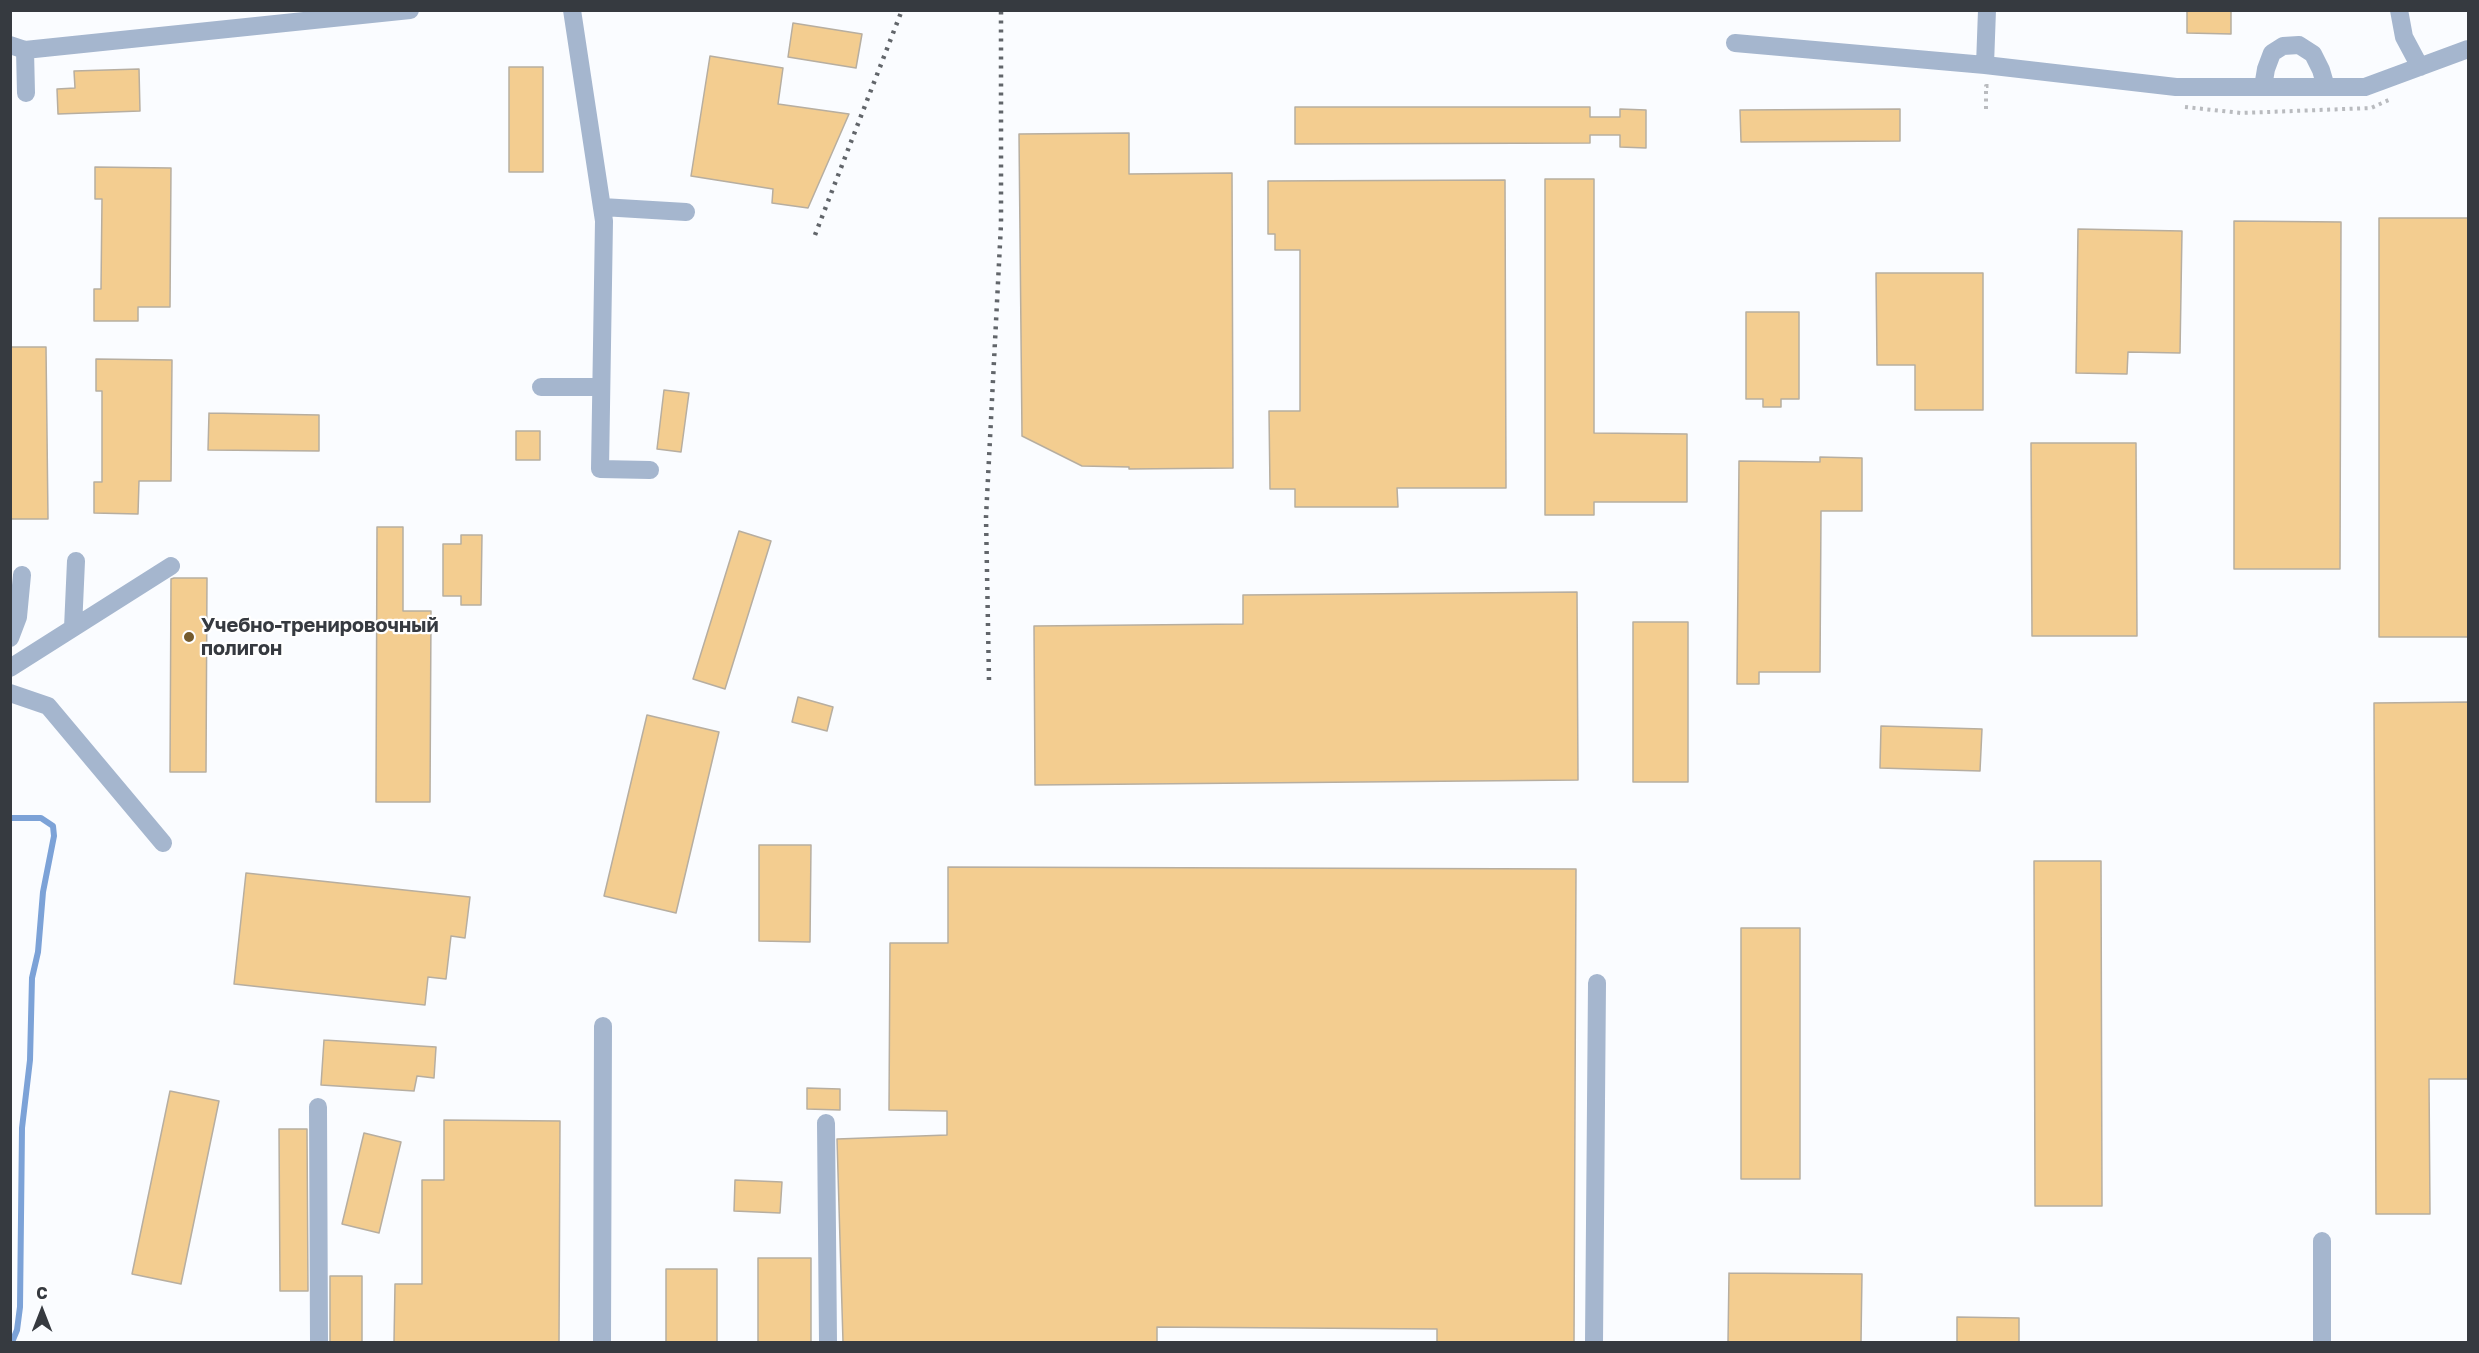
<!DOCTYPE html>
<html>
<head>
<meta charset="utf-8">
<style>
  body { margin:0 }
  #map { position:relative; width:2479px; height:1353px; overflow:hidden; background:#fafcff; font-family:"Golos Text",sans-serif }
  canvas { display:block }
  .frame { position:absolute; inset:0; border:12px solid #363a40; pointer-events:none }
  .north { position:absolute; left:12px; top:1281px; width:60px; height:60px; -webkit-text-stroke:4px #fff; paint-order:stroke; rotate:0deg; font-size:16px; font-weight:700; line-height:24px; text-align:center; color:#363a40 }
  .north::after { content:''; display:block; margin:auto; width:21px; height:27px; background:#363a40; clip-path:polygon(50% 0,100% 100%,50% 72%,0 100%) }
</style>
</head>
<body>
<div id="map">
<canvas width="2479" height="1353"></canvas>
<div class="frame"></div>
<div class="north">С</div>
</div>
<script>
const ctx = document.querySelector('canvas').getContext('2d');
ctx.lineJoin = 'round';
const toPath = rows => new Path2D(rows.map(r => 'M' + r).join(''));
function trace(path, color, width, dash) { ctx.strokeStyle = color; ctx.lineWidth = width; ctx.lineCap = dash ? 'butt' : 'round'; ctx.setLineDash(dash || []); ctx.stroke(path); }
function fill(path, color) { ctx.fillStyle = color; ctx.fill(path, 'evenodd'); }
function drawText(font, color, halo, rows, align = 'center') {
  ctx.font = font + ' "Golos Text",sans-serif'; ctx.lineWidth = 4.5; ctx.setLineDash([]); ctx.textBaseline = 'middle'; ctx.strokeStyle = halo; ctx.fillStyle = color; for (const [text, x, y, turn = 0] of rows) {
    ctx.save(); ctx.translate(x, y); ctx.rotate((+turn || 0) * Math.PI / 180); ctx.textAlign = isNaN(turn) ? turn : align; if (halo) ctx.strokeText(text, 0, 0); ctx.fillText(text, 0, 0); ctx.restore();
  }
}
trace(toPath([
  [10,818,41,818,53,826,54,836,43,892,38,952,32,978,30,1060,22,1128,20,1307,17,1330,12,1342]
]), '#7ca2d7', 6);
const building = toPath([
  [2187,10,2231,10,2231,34,2187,33,2187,10],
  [793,23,862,34,856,68,788,57,793,23],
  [710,56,783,68,778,104,849,114,808,208,772,203,773,189,691,176,710,56],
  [509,67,543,67,543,172,509,172,509,67],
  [139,69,140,111,58,114,57,89,75,88,74,71,139,69],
  [1295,107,1590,107,1590,117,1620,117,1620,109,1646,110,1646,148,1620,147,1620,135,1590,135,1590,143,1295,144,1295,107],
  [1900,109,1900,141,1741,142,1740,110,1900,109],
  [1129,133,1129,174,1232,173,1233,468,1129,469,1129,467,1082,466,1022,436,1019,134,1129,133],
  [95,167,171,168,170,307,138,307,138,321,94,321,94,289,101,289,102,199,95,199,95,167],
  [1545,179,1594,179,1594,433,1687,434,1687,502,1594,502,1594,515,1545,515,1545,179],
  [1505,180,1506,488,1397,488,1398,507,1295,507,1295,489,1270,489,1269,411,1300,411,1300,250,1275,250,1275,234,1268,234,1268,181,1505,180],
  [2379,218,2469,218,2469,637,2379,637,2379,218],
  [2234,221,2341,222,2340,569,2234,569,2234,221],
  [2078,229,2182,231,2180,353,2128,352,2127,374,2076,373,2078,229],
  [1876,273,1983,273,1983,410,1915,410,1915,365,1877,365,1876,273],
  [1746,312,1799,312,1799,399,1781,399,1781,407,1763,407,1763,399,1746,399,1746,312],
  [10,347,46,347,48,519,10,519,10,347],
  [96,359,172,360,171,481,139,481,138,514,94,513,94,482,102,482,102,391,96,391,96,359],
  [664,390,689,393,681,452,657,449,664,390],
  [209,413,319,415,319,451,208,450,209,413],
  [516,431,540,431,540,460,516,460,516,431],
  [2031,443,2136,443,2137,636,2032,636,2031,443],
  [1820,457,1862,458,1862,511,1821,511,1820,672,1759,672,1759,684,1737,684,1739,461,1820,462,1820,457],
  [377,527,403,527,403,611,431,611,430,802,376,802,377,527],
  [739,531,771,541,725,689,693,679,739,531],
  [461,535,482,535,481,605,461,605,461,596,443,596,443,544,461,544,461,535],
  [174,578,207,578,206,772,170,772,171,579,174,578],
  [1577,592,1578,780,1035,785,1034,626,1243,624,1243,595,1577,592],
  [1633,622,1688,622,1688,782,1633,782,1633,622],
  [798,697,833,707,827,731,792,722,798,697],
  [2469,702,2469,1079,2429,1079,2430,1214,2376,1214,2374,703,2469,702],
  [647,715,719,732,676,913,604,896,647,715],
  [1881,726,1982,729,1980,771,1880,768,1881,726],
  [759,845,811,845,810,942,759,941,759,845],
  [2034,861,2101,861,2102,1206,2035,1206,2034,861],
  [948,867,1576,869,1574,1342,1437,1342,1437,1329,1157,1327,1157,1342,843,1342,837,1139,947,1135,947,1111,889,1110,890,943,948,943,948,867],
  [246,873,470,897,465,938,451,936,446,979,428,977,425,1005,234,984,246,873],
  [1741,928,1800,928,1800,1179,1741,1179,1741,928],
  [324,1040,436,1047,434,1078,417,1076,414,1091,321,1085,324,1040],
  [807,1088,840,1089,840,1110,807,1109,807,1088],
  [170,1091,219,1101,181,1284,132,1274,170,1091],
  [444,1120,560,1121,559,1342,394,1342,395,1284,422,1284,422,1180,444,1180,444,1120],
  [279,1129,307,1129,308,1291,280,1291,279,1129],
  [364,1133,401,1142,379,1233,342,1224,364,1133],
  [735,1180,782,1182,780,1213,734,1211,735,1180],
  [758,1258,811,1258,811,1342,758,1342,758,1258],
  [666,1269,717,1269,717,1342,666,1342,666,1269],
  [1729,1273,1862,1274,1861,1342,1728,1342,1729,1273],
  [330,1276,362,1276,362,1342,330,1342,330,1276],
  [1957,1317,2019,1318,2019,1342,1957,1342,1957,1317]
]);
fill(building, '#f3cd90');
trace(building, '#b7aea0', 1.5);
trace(toPath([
  [2185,107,2241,113,2371,108,2391,99],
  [1986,109,1986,86,1990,86]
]), '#b9bbbf', 4, [3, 4.5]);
trace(toPath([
  [572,10,604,221,600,469,650,470],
  [2399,10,2404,37,2420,67],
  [1735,43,1985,65,2176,87,2365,87,2468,49],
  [10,45,25,50,410,10],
  [25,50,26,93],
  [1985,65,1987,10],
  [2263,87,2266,69,2272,53,2283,46,2299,45,2313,54,2321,70,2326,87],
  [602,207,686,212],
  [541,387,601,387],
  [73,628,76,561],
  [10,638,18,617,22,575],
  [10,668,171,566],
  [10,693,48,706,163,843],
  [318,1107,319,1342],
  [826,1123,828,1342],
  [2322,1241,2322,1342],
  [602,1342,603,1026],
  [1594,1342,1597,983]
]), '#a5b6ce', 18);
trace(toPath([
  [815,235,902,10],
  [989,680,986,517,1001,224,1001,10]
]), '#61656a', 4.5, [3, 6]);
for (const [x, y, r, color] of [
  [189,637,6,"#755b2d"]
]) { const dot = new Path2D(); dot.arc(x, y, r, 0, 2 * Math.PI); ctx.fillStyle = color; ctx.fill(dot); trace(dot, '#fff', 2); }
drawText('bold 20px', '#363a40', '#fff', [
  ["Учебно-тренировочный",201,626],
  ["полигон",201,649]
], 'left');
</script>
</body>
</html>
